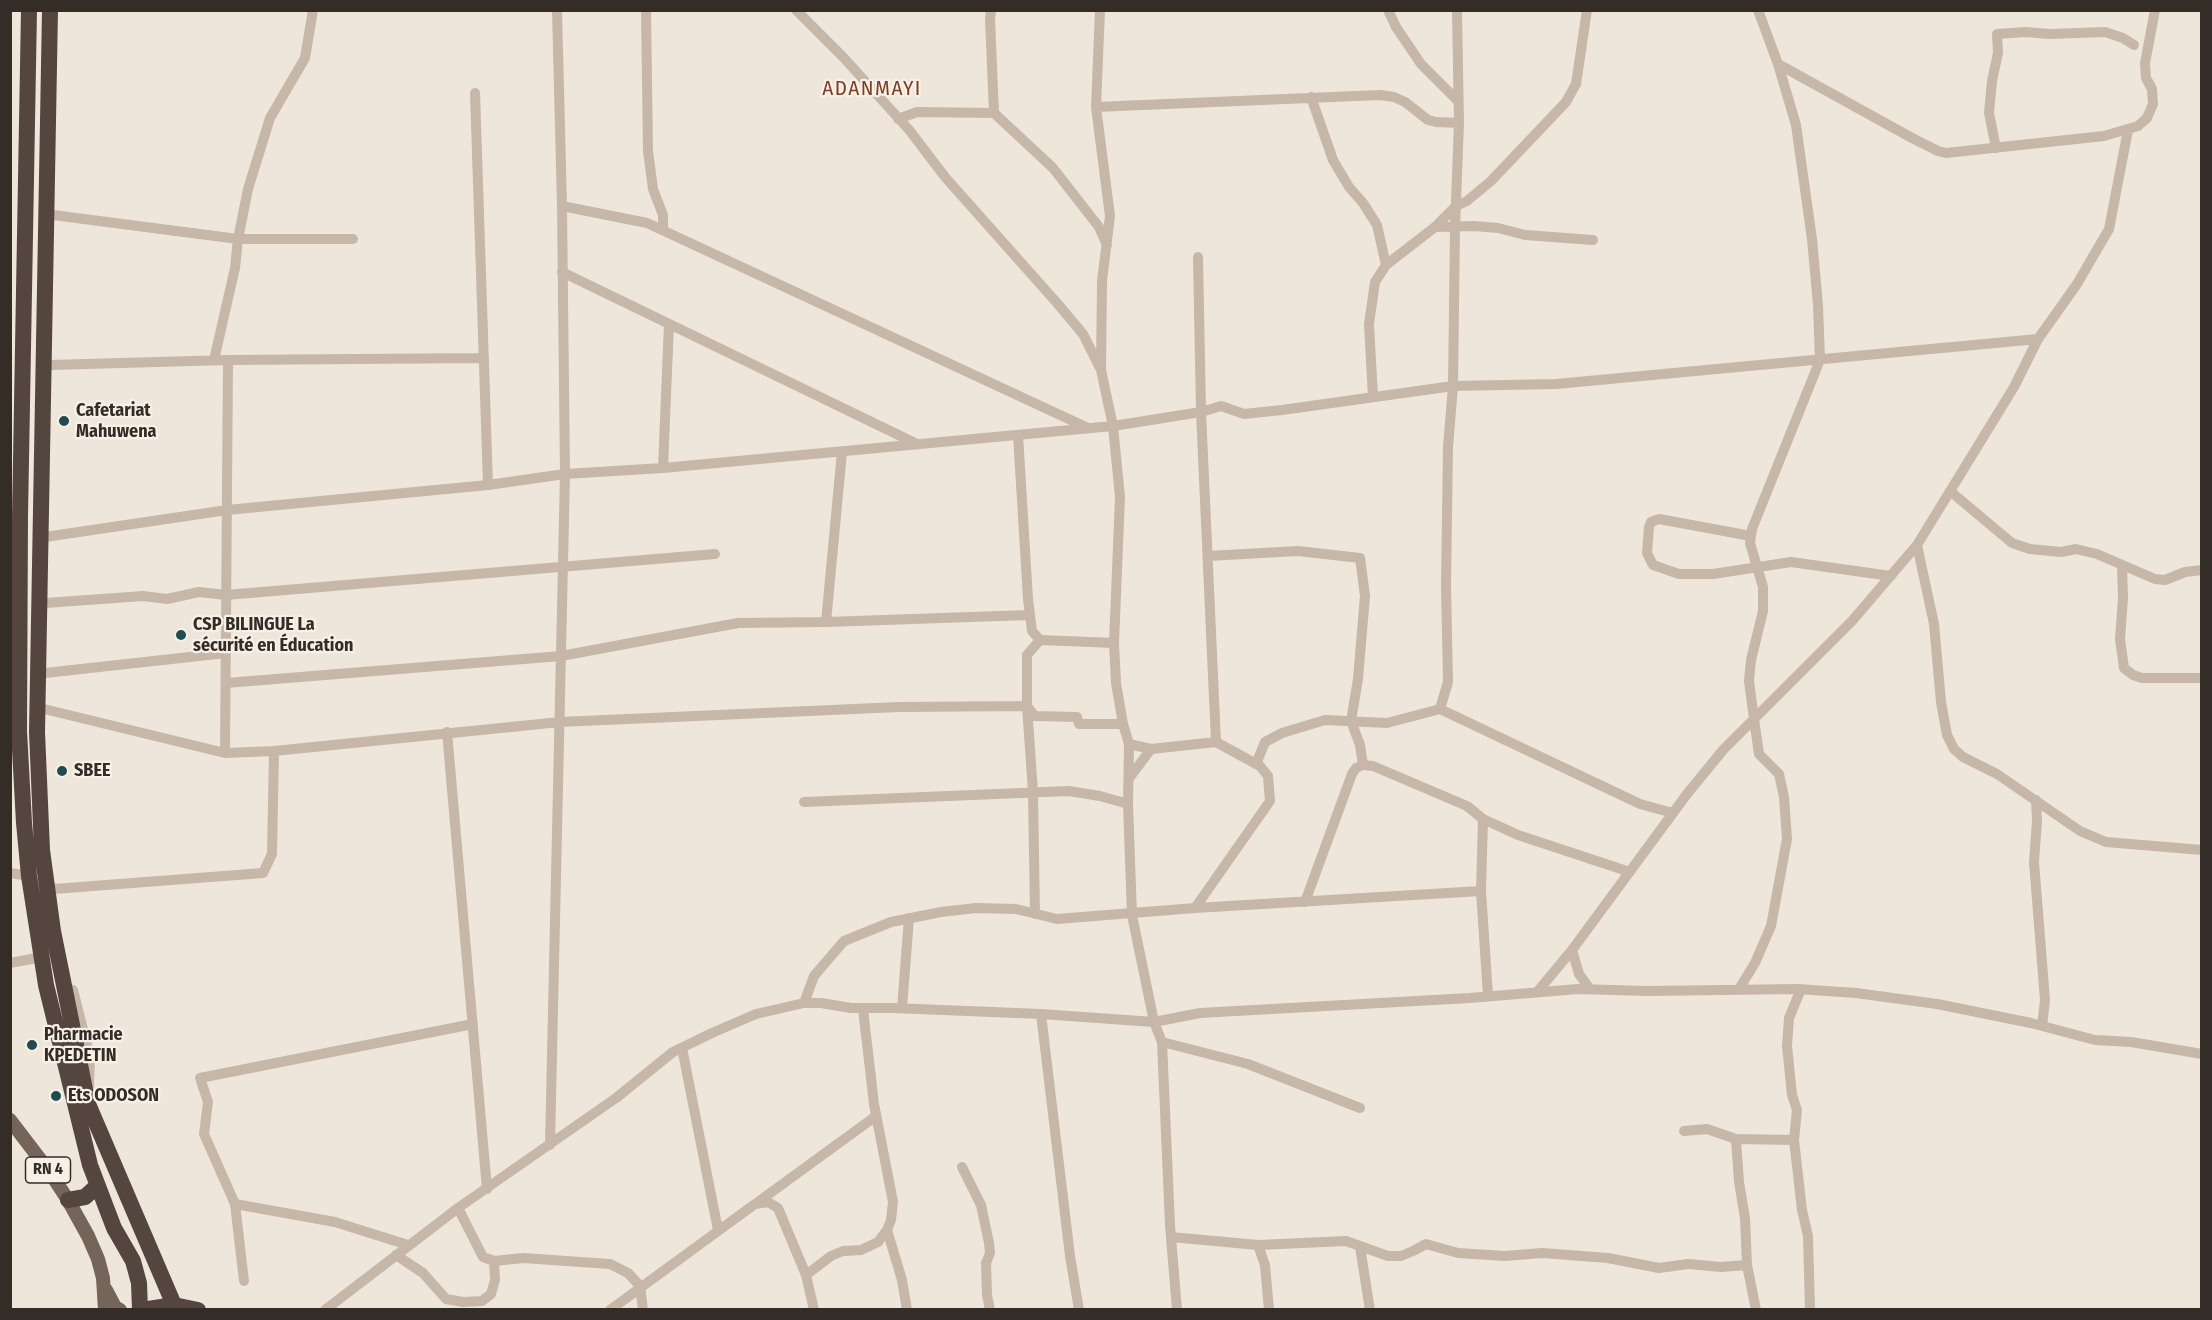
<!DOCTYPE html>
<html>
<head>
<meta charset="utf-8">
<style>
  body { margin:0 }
  #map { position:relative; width:2212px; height:1320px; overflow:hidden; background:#efe6db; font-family:"Fira Sans Condensed",sans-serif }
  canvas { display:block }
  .frame { position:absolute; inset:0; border:12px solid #342c27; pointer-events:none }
</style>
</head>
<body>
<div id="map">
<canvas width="2212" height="1320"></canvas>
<div class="frame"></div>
</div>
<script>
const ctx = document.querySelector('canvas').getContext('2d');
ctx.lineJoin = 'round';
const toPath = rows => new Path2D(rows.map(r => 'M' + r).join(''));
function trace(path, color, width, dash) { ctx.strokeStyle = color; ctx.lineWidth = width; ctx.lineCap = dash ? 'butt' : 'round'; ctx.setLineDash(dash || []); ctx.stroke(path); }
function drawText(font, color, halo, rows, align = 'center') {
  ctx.font = font + ' "Fira Sans Condensed",sans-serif'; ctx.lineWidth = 4.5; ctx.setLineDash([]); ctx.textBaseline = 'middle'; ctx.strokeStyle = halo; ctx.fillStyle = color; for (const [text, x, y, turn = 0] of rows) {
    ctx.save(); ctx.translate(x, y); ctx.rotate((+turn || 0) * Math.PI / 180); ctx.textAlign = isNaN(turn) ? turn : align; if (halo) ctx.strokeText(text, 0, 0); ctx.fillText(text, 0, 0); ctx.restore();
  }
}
trace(toPath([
  [646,10,648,151,653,189,663,215,663,230],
  [796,10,844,58,910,131,945,177,1057,303,1083,334,1100,368],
  [991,10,990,19,994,113,1053,168,1099,227,1107,245],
  [1100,10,1096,107,1110,216,1102,281,1101,370,1113,426,1120,497,1114,643,1116,683,1123,724,1129,744,1128,804,1132,915,1154,1022,1162,1042,1170,1225,1177,1310],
  [1388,10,1396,27,1421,64,1458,101],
  [1778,64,1912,138,1938,151,1946,153,2104,136,2138,126,2147,118,2153,104,2152,89,2146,78,2145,63,2155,10],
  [475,93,488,485],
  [1311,97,1333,160,1349,187,1363,203,1377,225,1386,265],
  [1096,107,1380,95,1394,97,1405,102,1428,120,1436,122,1459,123],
  [898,119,917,112,994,113],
  [1996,148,1989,113,1992,81,1998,53,1997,34,2026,32,2049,34,2105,32,2123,38,2134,45],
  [562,206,647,223,1088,428],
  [53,215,238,239,353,239],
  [1435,227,1474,226,1498,228,1525,235,1593,240],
  [1198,257,1201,412,1216,742],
  [562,272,915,443],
  [214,360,235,268,238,239,248,189,270,118,305,58,313,10],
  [50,365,228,360,484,358],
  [1373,397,1369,324,1375,282,1386,265,1435,227,1456,206,1467,201,1491,181,1566,102,1576,84,1587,10],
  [1018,435,1028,599,1032,631,1040,640,1114,643],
  [663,468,669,324],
  [1950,491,2012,543,2030,549,2061,552,2076,549,2097,554,2155,579,2165,580,2185,572,2202,570],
  [1751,536,1659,519,1651,522,1649,527,1647,553,1653,565,1679,574,1713,574,1791,562,1891,576],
  [45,537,227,510,488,485,565,474,663,468,1113,426,1201,412,1221,406,1244,414,1282,410,1453,386,1556,384,2038,339],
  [1917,545,1934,624,1941,702,1947,735,1954,749,1963,757,1997,774,2080,831,2106,842,2202,850],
  [1208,556,1298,551,1360,558,1365,596,1358,679,1351,721,1360,745,1363,765],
  [2122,565,2123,598,2120,639,2124,668,2133,675,2142,678,2202,678],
  [45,603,143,596,167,599,199,592,226,595,715,554],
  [826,622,842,452],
  [45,673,226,653],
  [226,683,561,656,738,623,826,622,1029,615],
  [44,709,225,753,274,751,560,722,899,707,1027,706,1035,716,1077,717,1079,724,1123,724],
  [1440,709,1448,682,1446,585,1448,447,1453,386,1455,227,1459,123,1457,10],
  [447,732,487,1189],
  [1129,744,1151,749,1216,742,1260,766,1268,776,1270,801,1195,908],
  [225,753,228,360],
  [1256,764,1265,742,1282,733,1325,720,1387,723,1440,709,1640,804,1673,813],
  [1130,777,1151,749],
  [2036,800,2037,821,2034,862,2045,1000,2042,1026],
  [804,802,1069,791,1100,796,1128,804],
  [1483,819,1481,891,1488,996],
  [10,873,29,876],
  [54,889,263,873,272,854,274,751],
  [1305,902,1352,774,1356,768,1363,765,1373,766,1467,806,1483,819,1518,835,1630,872],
  [1035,914,1033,792,1027,706,1027,655,1040,640],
  [1572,950,1579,974,1590,989],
  [10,963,42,957],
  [1739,989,1755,963,1771,926,1787,839,1784,797,1779,774,1759,754,1754,719,1749,681,1751,660,1763,611,1763,587,1750,543,1752,529,1820,360,1818,305,1812,239,1796,125,1778,64,1758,10],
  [1801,989,1789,1018,1787,1046,1792,1095,1797,1110,1794,1140,1802,1210,1808,1236,1810,1310],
  [73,990,90,1057,89,1086],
  [1538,991,1572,950,1687,794,1723,750,1852,621,1917,545,2014,387,2038,339,2077,284,2109,229,2128,130],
  [804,1003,814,976,844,941,891,922,941,912,976,908,1016,909,1057,919,1195,908,1481,891],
  [902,1008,909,918],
  [1041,1014,1070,1256,1079,1310],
  [1162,1042,1248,1064,1360,1108],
  [682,1048,718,1230],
  [1684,1131,1707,1129,1736,1139,1794,1140],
  [1736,1139,1739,1182,1745,1218,1747,1265,1756,1310],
  [550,1145,565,474,562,206,557,10],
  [962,1167,981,1205,989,1243,990,1253,986,1263,987,1295,990,1310],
  [758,1202,876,1116],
  [235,1204,335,1222,408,1245],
  [458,1208,483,1257,494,1261,523,1258,610,1264,628,1273,640,1286,643,1310],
  [887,1230,902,1280,907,1310],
  [1171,1237,1258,1245,1346,1241,1388,1256,1401,1256,1413,1251,1426,1244,1458,1253,1505,1256,1542,1253,1608,1258,1659,1268,1688,1264,1721,1267,1747,1265],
  [1258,1245,1265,1265,1269,1310],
  [1360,1247,1370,1310],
  [396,1255,423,1273,446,1299,463,1302,482,1301,491,1294,495,1280,494,1261],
  [806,1275,831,1256,843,1251,861,1250,878,1242,887,1230,891,1220,893,1202,874,1104,863,1009],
  [244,1281,235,1204,204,1134,208,1102,200,1078,473,1024],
  [325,1310,458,1208,616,1098,673,1052,712,1033,756,1014,804,1003,821,1003,851,1008,893,1008,1041,1014,1154,1022,1200,1013,1470,998,1578,989,1647,991,1798,989,1856,993,1937,1004,2031,1023,2095,1040,2131,1042,2202,1054],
  [610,1310,755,1204,768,1202,778,1208,806,1275,814,1310]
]), '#c6b7a8', 10);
trace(toPath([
  [10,1120,49,1171,68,1200,88,1236,98,1259,103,1278,105,1310],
  [106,1290,115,1307,120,1310]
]), '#74645a', 14);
trace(toPath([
  [29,10,20,516,19,731,24,823,29,876,46,985,90,1165,114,1228,133,1261,139,1283,140,1310],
  [50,10,37,732,42,850,53,931,88,1104,174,1305],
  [68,1200,85,1197,97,1186],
  [142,1310,174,1305,198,1310]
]), '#54463f', 16);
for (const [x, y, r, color] of [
  [64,421,6,"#204c51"],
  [181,635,6,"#204c51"],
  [62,771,6,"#204c51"],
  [32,1045,6,"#204c51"],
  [56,1096,6,"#204c51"]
]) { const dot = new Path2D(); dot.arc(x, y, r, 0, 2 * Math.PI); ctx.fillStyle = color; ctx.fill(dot); trace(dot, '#f7f0e6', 2); }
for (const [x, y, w] of [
  [48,1170,45]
]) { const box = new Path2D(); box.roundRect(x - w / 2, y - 13, w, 26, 4.5); ctx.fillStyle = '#f7f0e6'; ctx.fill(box); trace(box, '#342c27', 1.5); }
drawText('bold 16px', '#342c27', null, [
  ["RN 4",48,1170]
]);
drawText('bold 18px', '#342c27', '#f7f0e6', [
  ["Cafetariat",76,411],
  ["Mahuwena",76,432],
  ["CSP BILINGUE La",193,625],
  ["sécurité en Éducation",193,646],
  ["SBEE",74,771],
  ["Pharmacie",44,1035],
  ["KPEDETIN",44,1056],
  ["Ets ODOSON",68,1096]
], 'left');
ctx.letterSpacing = '1.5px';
drawText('21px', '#7c3e27', '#f7f0e6', [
  ["ADANMAYI",872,89]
]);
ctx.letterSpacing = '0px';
</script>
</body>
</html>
